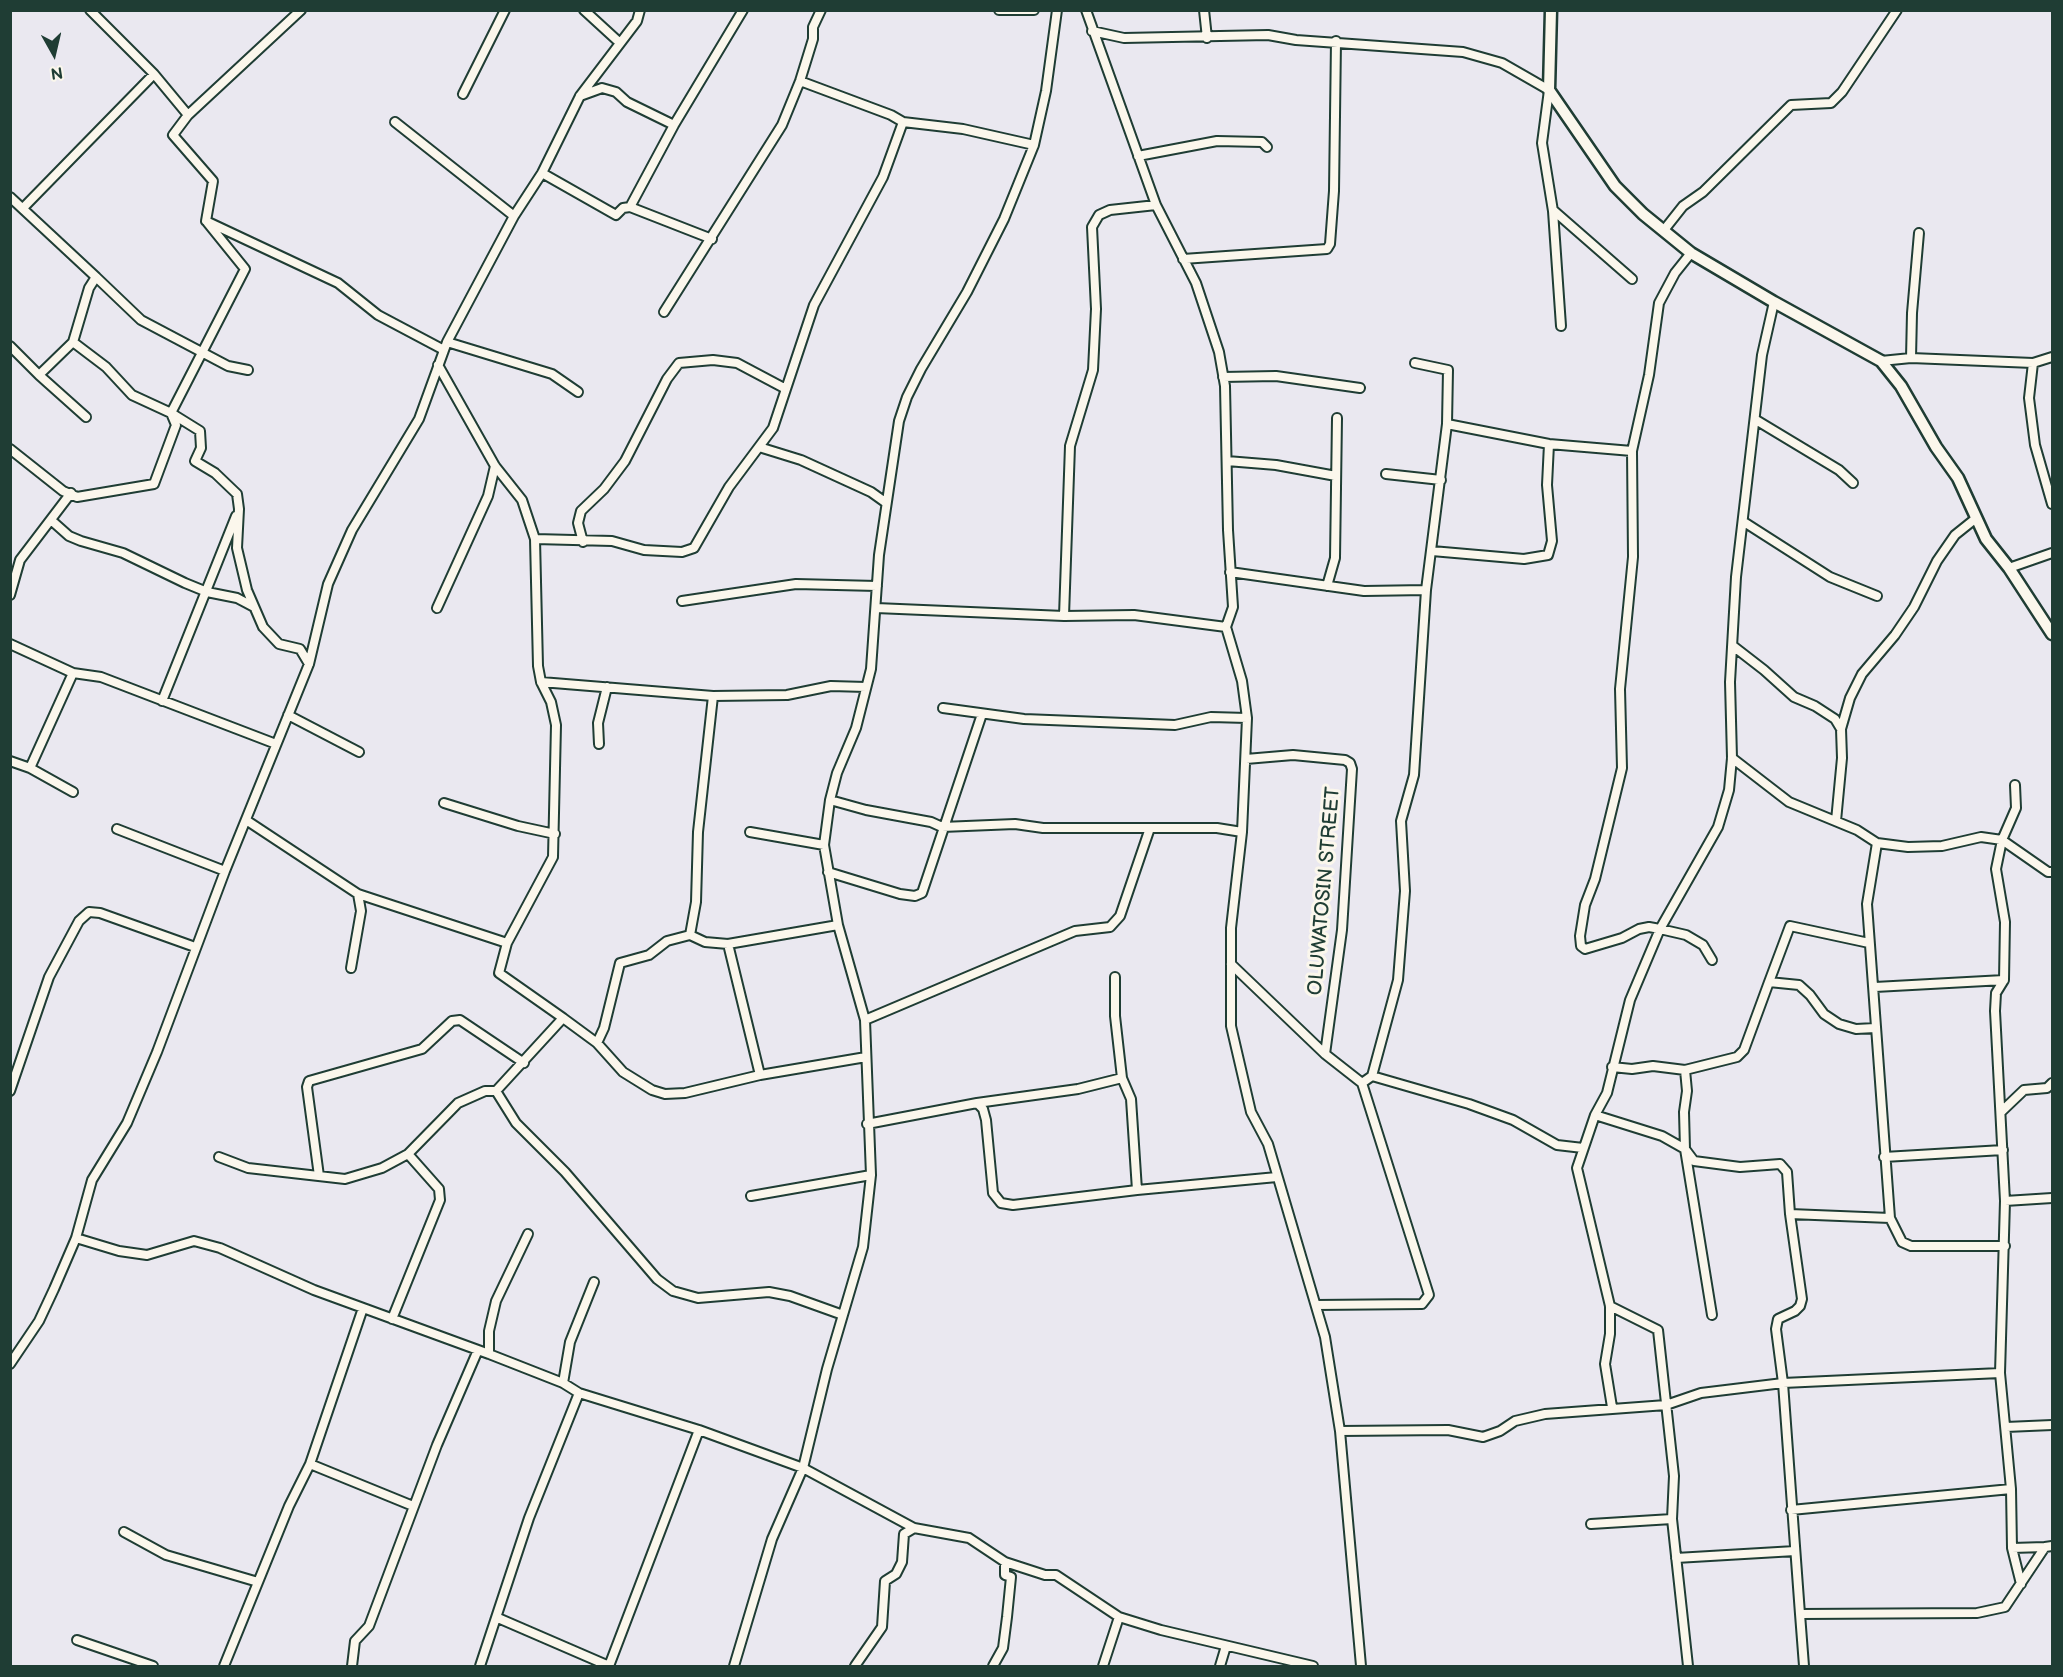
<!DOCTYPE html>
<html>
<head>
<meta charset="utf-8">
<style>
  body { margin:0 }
  #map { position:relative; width:2063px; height:1677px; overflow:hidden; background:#eae8f0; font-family:"Balsamiq Sans",sans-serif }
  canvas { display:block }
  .frame { position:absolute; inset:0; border:12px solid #1f3d34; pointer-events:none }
  .north { position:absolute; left:24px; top:24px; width:60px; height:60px; -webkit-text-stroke:4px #fbf7ec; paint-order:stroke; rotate:172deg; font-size:16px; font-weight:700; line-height:24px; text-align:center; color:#1f3d34 }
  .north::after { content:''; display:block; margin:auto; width:21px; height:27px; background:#1f3d34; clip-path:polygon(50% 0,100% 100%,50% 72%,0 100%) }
</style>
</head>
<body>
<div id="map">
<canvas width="2063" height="1677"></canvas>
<div class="frame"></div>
<div class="north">N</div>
</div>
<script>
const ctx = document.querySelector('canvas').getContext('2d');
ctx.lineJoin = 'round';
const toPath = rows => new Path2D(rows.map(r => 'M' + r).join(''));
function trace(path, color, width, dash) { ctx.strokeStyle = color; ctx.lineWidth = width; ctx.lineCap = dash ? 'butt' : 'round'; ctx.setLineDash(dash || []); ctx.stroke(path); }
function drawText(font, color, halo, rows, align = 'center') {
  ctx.font = font + ' "Balsamiq Sans",sans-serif'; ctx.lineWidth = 6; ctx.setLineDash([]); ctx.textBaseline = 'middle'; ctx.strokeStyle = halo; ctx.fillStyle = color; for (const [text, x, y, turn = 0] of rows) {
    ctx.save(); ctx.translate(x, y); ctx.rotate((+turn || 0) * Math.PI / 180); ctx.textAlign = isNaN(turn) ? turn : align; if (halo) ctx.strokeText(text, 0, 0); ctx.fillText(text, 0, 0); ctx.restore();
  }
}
const minor = toPath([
  [90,10,154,74,188,115],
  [301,10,188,115,173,135,213,181,206,221,338,283,378,315,444,350],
  [584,10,620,43],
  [999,10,1034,10],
  [1086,10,1156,205,1196,283,1219,352,1225,386,1228,530,1233,607,1226,627,1242,681,1247,718,1242,832,1231,928,1231,1026,1251,1112,1268,1144,1325,1337,1340,1431,1361,1666],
  [1204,10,1207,38],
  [1092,31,1124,38,1268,35,1296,40,1463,52,1502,63,1549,90,1542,143,1553,211,1561,326],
  [800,81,891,115,903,122,963,129,1034,145],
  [463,94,505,10],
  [580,96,602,88,616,92,627,102,674,125],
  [395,122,514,216],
  [1138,156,1217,141,1262,142,1267,147],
  [542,173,616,215,623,208,630,207,712,239],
  [10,197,96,277,89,288,73,342,39,375,10,346],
  [1156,205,1110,210,1099,215,1092,227,1096,309,1093,370,1070,446,1064,616,1134,615,1226,627],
  [630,207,674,125,743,10],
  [23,208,154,74],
  [1553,210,1632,279],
  [1664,230,1683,206,1703,192,1791,105,1831,103,1842,92,1897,10],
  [1691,253,1675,273,1659,303,1649,375,1632,451,1633,557,1620,689,1622,768,1595,879,1585,905,1580,936,1581,946,1585,949,1622,938,1639,929,1649,927,1660,929,1686,935,1703,945,1712,960],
  [1183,259,1327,249,1330,244,1334,191,1336,41],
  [96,277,141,320,228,366,248,370],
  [664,312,782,125,800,81,813,39,813,27,821,10],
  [73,342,106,367,132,395,171,413,200,431,201,448,195,461,215,473,237,494,239,509,237,548,247,590,263,627,279,644,300,649,309,664],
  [447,342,552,374,578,392],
  [1911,358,1912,313,1919,233],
  [1881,361,1911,358,2033,363,2052,357],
  [2033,363,2029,398,2035,445,2052,504],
  [39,375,86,417],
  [1223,377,1276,376,1360,388],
  [1756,420,1839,470,1853,483],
  [1447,424,1549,444,1632,451],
  [759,447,801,460,871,492,885,502],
  [10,449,63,491,77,497,154,484,176,425,171,413,245,269,207,222],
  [1227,461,1276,465,1336,476],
  [1386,474,1441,480],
  [51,520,69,536,81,541,123,553,185,583,207,592,237,598,254,607],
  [1744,522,1830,577,1877,596],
  [535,539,612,541,644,550,682,552,694,548,729,487,773,428,814,305,883,177,903,122],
  [583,542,578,523,581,511,604,489,625,461,667,379,679,363,713,360,737,363,786,389],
  [1432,551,1524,559,1548,555,1552,541,1547,485,1549,444],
  [2009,568,2052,553],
  [1230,572,1364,591,1426,590],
  [1327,586,1335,558,1337,418],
  [10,595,20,560,71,493],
  [682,601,796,584,877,586],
  [437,608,488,496,495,466],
  [876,608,1064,616],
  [10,644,73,673,101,677,276,744],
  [1733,646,1764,670,1794,697,1815,706,1835,719,1841,729,1842,758,1836,821],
  [541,682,713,696],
  [162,701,236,516],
  [943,708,1024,719,1175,725,1211,717,1247,718],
  [288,715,359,752],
  [1841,729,1850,698,1862,674,1895,635,1914,607,1937,561,1955,535,1975,519],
  [599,744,598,723,607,687],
  [1732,758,1789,802,1857,830,1877,843,1908,847,1942,846,1981,837,2002,840,2048,872,2052,872],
  [1246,759,1293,755,1345,760,1350,763,1352,769,1342,930,1325,1054],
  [10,761,30,768,73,673],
  [30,768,73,792],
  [2015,785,2016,808,2002,840,1996,869,2005,922,2004,980,1996,993,1995,1011,2005,1201,2000,1373,2011,1489,2012,1548,2021,1584],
  [830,800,866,810,931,822,942,827,1015,824,1043,828,1217,828,1242,832],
  [444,803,518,826,555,834],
  [246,820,358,894,507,943],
  [117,829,225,871],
  [750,832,824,845],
  [1877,843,1867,904,1890,1218],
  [828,872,900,894,915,896,922,893,982,714],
  [690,935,696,902,698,832,713,696,787,695,831,686,866,687],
  [728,944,838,925],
  [1231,964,1325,1054,1362,1083,1429,1295,1422,1304,1316,1305],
  [351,968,361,911,358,894],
  [1115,977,1115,1016,1122,1078,1131,1099,1137,1190],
  [1769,982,1790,926,1869,943],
  [1875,987,2004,980],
  [563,1018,597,1043,623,1072,652,1090,665,1094,685,1093,760,1075,866,1057],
  [865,1020,1075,931,1110,927,1120,916,1150,828],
  [597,1043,604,1028,620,963,649,955,667,941,690,935,705,942,728,944,760,1075],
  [1612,1067,1632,1069,1653,1066,1685,1070],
  [1372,1076,1469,1104,1513,1120,1557,1145,1583,1148],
  [1362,1083,1372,1076,1398,980,1405,891,1401,821,1414,775,1426,590,1447,424,1448,370,1415,363],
  [10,1091,49,977,79,921,89,912,100,913,195,947],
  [496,1091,516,1123,565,1172,657,1279,673,1291,698,1298,769,1292,790,1296,843,1315],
  [977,1103,1078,1089,1122,1078],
  [2002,1111,2024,1090,2047,1088,2052,1083],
  [1595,1115,1662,1136,1685,1149,1694,1161,1740,1167,1780,1164,1787,1172,1790,1214,1802,1299,1800,1306,1795,1311,1778,1319,1776,1329,1783,1383,1800,1614],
  [867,1124,977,1103,983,1109,986,1120,993,1193,1001,1203,1013,1205,1137,1190,1277,1177],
  [408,1154,458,1103,485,1091,496,1091,563,1018,499,973,507,943,553,857,556,725,551,702,541,682,538,666,535,539,522,500,495,466,438,365],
  [219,1157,248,1168,345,1179,382,1168,408,1154,439,1189,440,1200,392,1319],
  [1884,1157,2003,1150],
  [319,1176,307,1087,309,1081,422,1049,452,1021,460,1020,524,1063],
  [751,1196,871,1175],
  [2005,1201,2052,1198],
  [1790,1214,1890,1218,1902,1242,1911,1246,2005,1246],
  [76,1238,119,1251,147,1255,194,1241,220,1248,314,1290,489,1354,563,1383,579,1393,699,1430,803,1468,914,1528,969,1538,1005,1562,1045,1575,1056,1575,1119,1617,1161,1630,1313,1666],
  [1610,1306,1658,1330,1674,1476,1672,1519,1688,1666],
  [1712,1315,1685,1149,1684,1112,1687,1091,1685,1070,1737,1057,1744,1050,1769,982,1799,985,1810,995,1824,1014,1839,1024,1856,1029,1875,1028],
  [489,1354,489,1331,496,1301,528,1234],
  [10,1364,39,1321,54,1289,76,1238,92,1180,127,1123,157,1052,225,871,309,664,328,584,352,530,419,419,447,342,514,216,542,173,580,96,637,21,640,10],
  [563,1383,570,1342,594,1282],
  [1612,1407,1605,1364,1610,1334,1610,1306,1577,1168,1595,1115,1607,1093,1630,1000,1660,929,1718,827,1729,790,1732,758,1730,682,1736,577,1762,355,1774,302],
  [2006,1427,2052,1425],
  [1340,1431,1448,1430,1483,1437,1500,1431,1515,1421,1545,1414,1666,1405,1701,1393,1783,1383,2000,1373],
  [310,1464,413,1506],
  [1791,1510,2011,1489],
  [1591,1524,1672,1519],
  [124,1532,166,1555,258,1582],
  [2012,1548,2045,1547],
  [1676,1558,1795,1551],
  [498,1618,609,1666,699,1430],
  [77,1640,153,1666],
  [224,1666,289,1506,310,1464,363,1308],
  [352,1666,355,1641,369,1626,437,1445,478,1350],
  [480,1666,529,1518,579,1393],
  [734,1666,772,1539,803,1468,827,1369,863,1247,871,1175,865,1020,838,925,824,845,830,800,837,773,856,728,871,669,879,555,899,421,907,397,921,369,967,292,1004,219,1034,145,1046,91,1057,10],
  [855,1666,882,1627,885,1581,896,1574,902,1562,904,1534,914,1528],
  [993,1666,1003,1648,1007,1617,1011,1577,1005,1575,1005,1562],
  [1103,1666,1119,1617],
  [1220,1666,1226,1646],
  [1804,1666,1800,1614,1977,1613,2005,1607,2045,1547,2052,1546]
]);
const tertiary = toPath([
  [1551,10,1549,90,1615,186,1643,214,1691,253,1774,302,1881,361,1901,386,1936,447,1958,478,1986,539,2009,568,2052,634]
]);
trace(minor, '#1f3d34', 12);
trace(tertiary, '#1f3d34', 15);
trace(minor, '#fbf7ec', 8);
trace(tertiary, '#fbf7ec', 10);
drawText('20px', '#1f3d34', '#fbf7ec', [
  ["OLUWATOSIN STREET",1325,891,-85]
]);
</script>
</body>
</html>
